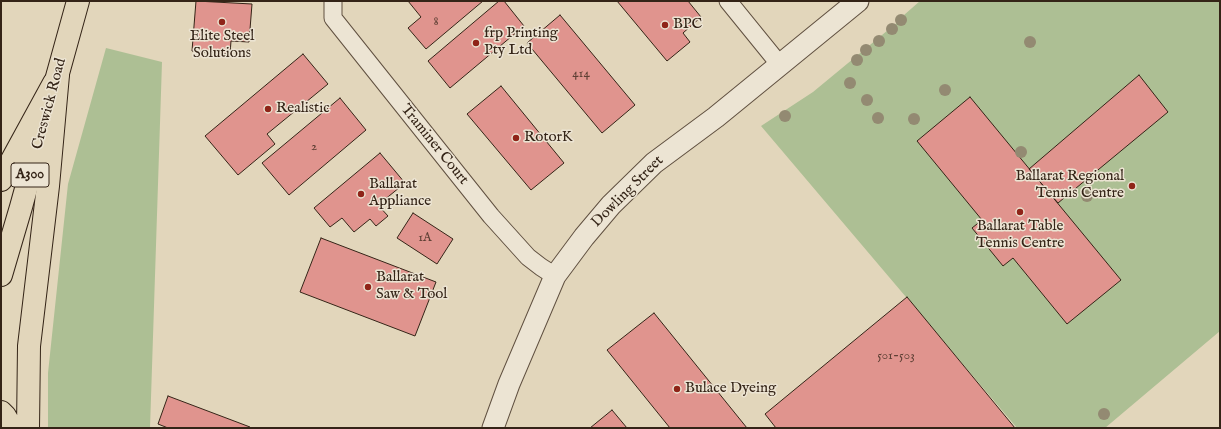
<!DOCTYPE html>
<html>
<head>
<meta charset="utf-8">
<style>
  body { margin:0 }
  #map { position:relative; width:1221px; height:429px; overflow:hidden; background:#e2d6bb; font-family:"IM FELL English",serif }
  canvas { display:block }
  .frame { position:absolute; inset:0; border:2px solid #342417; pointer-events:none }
</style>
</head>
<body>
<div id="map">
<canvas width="1221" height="429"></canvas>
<div class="frame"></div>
</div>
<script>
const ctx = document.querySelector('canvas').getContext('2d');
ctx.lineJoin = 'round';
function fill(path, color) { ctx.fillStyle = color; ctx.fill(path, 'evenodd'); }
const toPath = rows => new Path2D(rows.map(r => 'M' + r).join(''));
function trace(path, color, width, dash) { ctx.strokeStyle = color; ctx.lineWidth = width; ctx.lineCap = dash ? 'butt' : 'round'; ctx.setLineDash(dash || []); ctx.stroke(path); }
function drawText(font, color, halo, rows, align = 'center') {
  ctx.font = font + ' "IM FELL English",serif'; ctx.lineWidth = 3; ctx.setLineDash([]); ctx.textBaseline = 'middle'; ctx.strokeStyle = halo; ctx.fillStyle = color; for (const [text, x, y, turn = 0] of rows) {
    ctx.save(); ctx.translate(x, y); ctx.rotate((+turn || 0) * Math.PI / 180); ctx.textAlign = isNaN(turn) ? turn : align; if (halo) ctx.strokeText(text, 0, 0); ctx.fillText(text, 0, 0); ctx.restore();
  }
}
fill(toPath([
  [920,1,1220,1,1220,331,1105,428,1017,428,761,126,813,92,905,16,904,15],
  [106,48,162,62,150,428,48,428,48,373,68,184]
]), '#adbf94');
const building = toPath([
  [196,1,252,4,249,42,231,41,230,54,192,51,196,1],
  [408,1,483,1,426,49,408,28,421,17,408,1],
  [499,1,504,1,524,26,450,88,428,61,499,1],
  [617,1,688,1,701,17,683,33,690,42,667,61,617,1],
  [560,15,635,105,602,133,527,43,560,15],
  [303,54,328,84,267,134,275,144,238,175,205,136,303,54],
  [1139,75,1168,112,1058,203,1029,169,1139,75],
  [501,86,564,163,531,190,467,114,501,86],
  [970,97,1121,280,1067,324,1013,258,1003,266,972,228,982,220,917,141,970,97],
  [340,98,366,130,289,195,262,163,340,98],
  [380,153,405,183,378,205,388,216,376,226,370,219,354,232,342,218,330,227,314,208,380,153],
  [413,213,453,239,437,264,397,238,413,213],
  [321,238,436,282,415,336,300,292,321,238],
  [907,297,1015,428,776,428,765,414,907,297],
  [654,313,747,428,670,428,607,350,654,313],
  [168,396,250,427,250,428,168,428,158,424,168,396],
  [612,410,627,428,590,428,612,410]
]);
fill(building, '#e0948e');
trace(building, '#342417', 1);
const minor = toPath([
  [333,1,333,18,491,216,528,257,541,267,555,276],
  [728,1,780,65]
]);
const tertiary = toPath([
  [493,428,509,384,555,276,584,237,611,205,654,163,716,117,858,1]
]);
const trunk = toPath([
  [1,275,21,207,78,1]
]);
const motorway = toPath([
  [1,180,54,83],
  [1,412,5,416,12,428],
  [28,428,29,346,48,186,58,75]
]);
trace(minor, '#605040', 19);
trace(tertiary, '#605040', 23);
trace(trunk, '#342417', 24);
trace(motorway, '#342417', 24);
trace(minor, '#ece4d3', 17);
trace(tertiary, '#ece4d3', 21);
trace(trunk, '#e2d6bb', 22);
trace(motorway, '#e2d6bb', 22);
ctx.fillStyle = '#938a72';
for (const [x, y] of [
  [901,20],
  [892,29],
  [879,41],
  [1030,42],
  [866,50],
  [857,60],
  [850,83],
  [945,90],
  [867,100],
  [785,116],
  [878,118],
  [914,119],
  [1021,152],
  [1087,196],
  [1104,414]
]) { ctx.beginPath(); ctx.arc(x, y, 6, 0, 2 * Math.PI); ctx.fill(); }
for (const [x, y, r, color] of [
  [222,22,4,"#8f2418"],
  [665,25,4,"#8f2418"],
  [476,43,4,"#8f2418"],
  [268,109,4,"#8f2418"],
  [516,138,4,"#8f2418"],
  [1132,186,4,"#8f2418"],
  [361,194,4,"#8f2418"],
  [1020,212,4,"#8f2418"],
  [368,287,4,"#8f2418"],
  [677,389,4,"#8f2418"]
]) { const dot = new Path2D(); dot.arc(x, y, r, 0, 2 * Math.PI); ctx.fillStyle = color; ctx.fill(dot); trace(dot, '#ece4d3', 1.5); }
drawText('13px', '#5f4035', null, [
  ["8",436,22],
  ["414",581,74],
  ["2",314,147],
  ["1A",425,238],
  ["501-503",896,356]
]);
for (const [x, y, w] of [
  [30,175,38]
]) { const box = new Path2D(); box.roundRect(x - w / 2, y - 12, w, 24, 3); ctx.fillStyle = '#ece4d3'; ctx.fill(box); trace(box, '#342417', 1); }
drawText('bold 14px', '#342417', null, [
  ["A300",30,175]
]);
drawText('15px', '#342417', '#ece4d3', [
  ["BPC",673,25],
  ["frp Printing",484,34],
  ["Pty Ltd",484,51],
  ["Elite Steel",222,37,"center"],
  ["Solutions",222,54,"center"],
  ["Realistic",276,109],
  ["RotorK",524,138],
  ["Ballarat Regional",1124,177,"right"],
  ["Tennis Centre",1124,194,"right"],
  ["Ballarat",369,185],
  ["Appliance",369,202],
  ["Ballarat Table",1020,227,"center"],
  ["Tennis Centre",1020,244,"center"],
  ["Ballarat",376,278],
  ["Saw & Tool",376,295],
  ["Bulace Dyeing",685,389]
], 'left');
drawText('15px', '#342417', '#ece4d3', [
  ["Creswick Road",50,104,-75],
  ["Traminer Court",434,145,51],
  ["Dowling Street",628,192,-45]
]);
</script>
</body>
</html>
